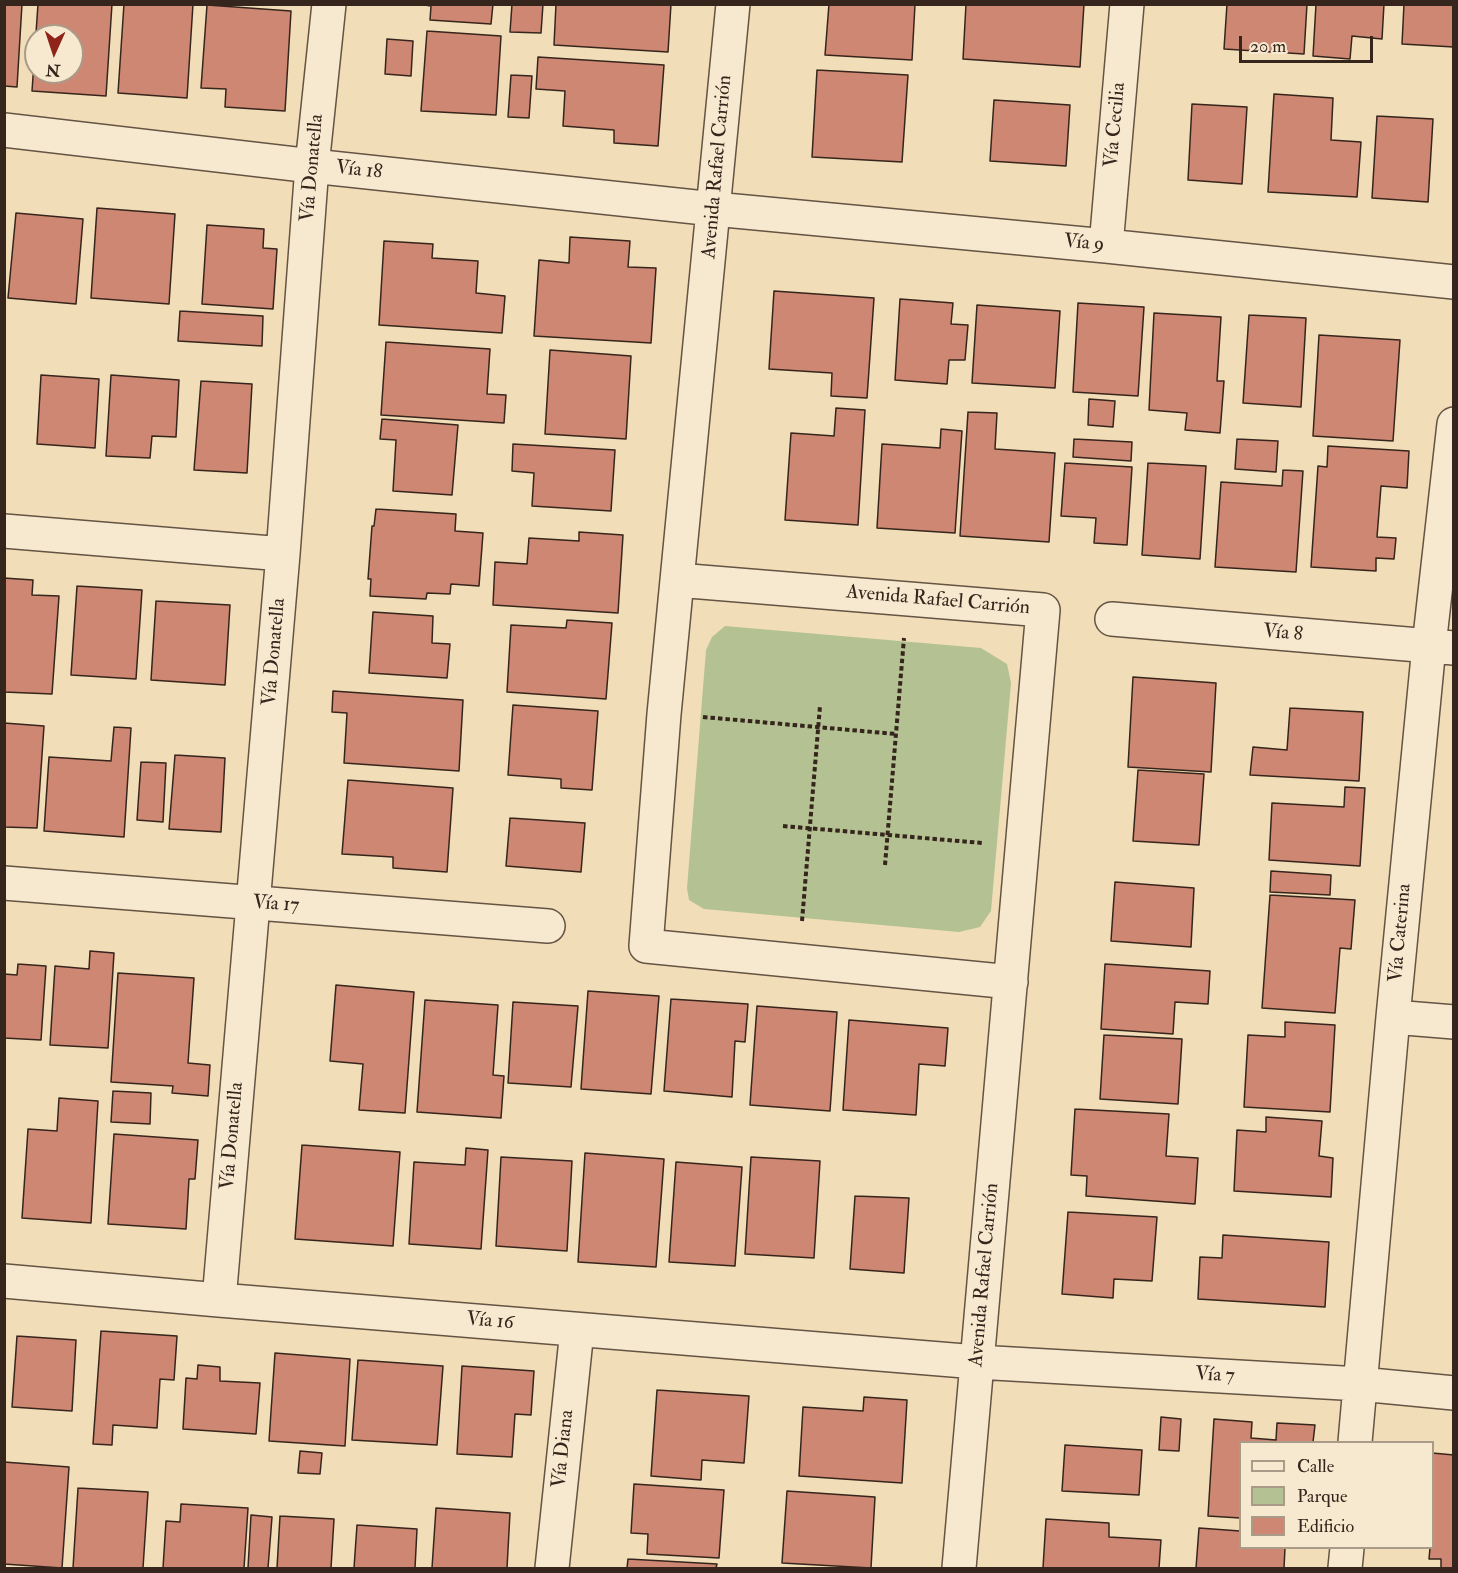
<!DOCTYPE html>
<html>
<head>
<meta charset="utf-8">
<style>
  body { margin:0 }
  #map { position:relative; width:1458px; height:1573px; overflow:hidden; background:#f1ddb7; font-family:"IM FELL Double Pica",serif }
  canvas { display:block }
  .frame { position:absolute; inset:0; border:6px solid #36251c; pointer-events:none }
  .legend { position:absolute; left:1239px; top:1441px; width:195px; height:108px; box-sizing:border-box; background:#f6e9d0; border:2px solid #a99b88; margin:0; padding:8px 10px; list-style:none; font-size:18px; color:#36251c }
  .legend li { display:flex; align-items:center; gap:12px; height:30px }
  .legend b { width:30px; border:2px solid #a99b88 }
  .north { position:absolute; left:24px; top:24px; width:60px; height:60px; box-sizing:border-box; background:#f6e9d0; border:2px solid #a99b88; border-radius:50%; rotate:183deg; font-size:16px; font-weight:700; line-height:24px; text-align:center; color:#36251c }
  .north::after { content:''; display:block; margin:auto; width:21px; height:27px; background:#8f2418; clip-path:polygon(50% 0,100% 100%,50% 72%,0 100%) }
  .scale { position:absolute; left:1239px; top:36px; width:134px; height:27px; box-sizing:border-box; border:3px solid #36251c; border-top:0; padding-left:8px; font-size:18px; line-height:21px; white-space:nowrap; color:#36251c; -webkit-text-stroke:4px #f6e9d0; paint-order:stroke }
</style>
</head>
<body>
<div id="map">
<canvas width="1458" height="1573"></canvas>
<div class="frame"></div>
<ul class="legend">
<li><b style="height:8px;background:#f6e9d0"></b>Calle</li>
<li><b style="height:16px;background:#b4c293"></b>Parque</li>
<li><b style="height:16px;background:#ce8772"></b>Edificio</li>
</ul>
<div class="north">N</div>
<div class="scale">20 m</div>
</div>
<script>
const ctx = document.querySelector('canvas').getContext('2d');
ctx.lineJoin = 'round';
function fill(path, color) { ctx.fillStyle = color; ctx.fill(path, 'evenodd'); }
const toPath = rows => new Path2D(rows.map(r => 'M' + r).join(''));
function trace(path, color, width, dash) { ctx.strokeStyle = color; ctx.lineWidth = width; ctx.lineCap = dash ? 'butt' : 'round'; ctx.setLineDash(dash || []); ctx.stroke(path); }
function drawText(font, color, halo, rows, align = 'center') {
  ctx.font = font + ' "IM FELL Double Pica",serif'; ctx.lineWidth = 4.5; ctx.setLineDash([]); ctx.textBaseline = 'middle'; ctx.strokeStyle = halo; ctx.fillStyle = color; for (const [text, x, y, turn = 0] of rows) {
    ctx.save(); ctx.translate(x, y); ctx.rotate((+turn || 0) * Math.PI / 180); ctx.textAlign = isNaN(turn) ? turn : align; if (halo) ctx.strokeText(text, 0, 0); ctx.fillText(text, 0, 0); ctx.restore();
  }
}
fill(toPath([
  [725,626,981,648,1007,664,1011,683,991,911,980,927,959,932,704,909,689,900,687,888,706,650,712,637]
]), '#b4c293');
const building = toPath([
  [4,4,22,4,17,87,4,86,4,4],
  [38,4,112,4,106,96,32,91,38,4],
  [36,36,72,36,72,72,36,72,36,36],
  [124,4,193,4,187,98,118,93,124,4],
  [418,4,493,4,491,24,430,20,431,6,418,4],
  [512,4,543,4,541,33,510,32,512,4],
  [556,4,671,4,668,52,554,45,556,4],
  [829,4,915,4,912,60,825,55,829,4],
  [966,4,1084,4,1080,67,963,59,966,4],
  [1227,4,1307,4,1304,54,1224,49,1227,4],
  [1316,4,1384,4,1382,39,1352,36,1350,59,1313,56,1316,4],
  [1404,4,1454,4,1454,47,1402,44,1404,4],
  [207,5,291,11,285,111,225,107,226,89,201,88,207,5],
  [427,31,501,36,496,115,421,111,427,31],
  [387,39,413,41,411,76,385,74,387,39],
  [538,57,664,65,658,146,614,143,614,130,563,126,565,91,536,89,538,57],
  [817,70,908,75,902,162,812,157,817,70],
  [511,75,532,76,529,118,508,117,511,75],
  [1274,94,1333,98,1331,140,1361,142,1357,197,1268,192,1274,94],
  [994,100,1070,105,1066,166,990,161,994,100],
  [1192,104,1247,107,1242,184,1188,180,1192,104],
  [1377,116,1433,119,1428,202,1372,198,1377,116],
  [97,208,175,214,169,304,91,298,97,208],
  [16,213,83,219,76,304,8,298,16,213],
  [207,225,264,229,263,248,277,249,273,309,202,304,207,225],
  [570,237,630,241,628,267,656,268,651,343,534,336,539,260,569,263,570,237],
  [384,241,433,244,432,258,478,261,476,293,505,296,502,333,379,325,384,241],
  [774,291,874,298,867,398,831,396,832,373,769,369,774,291],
  [900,299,953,303,951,324,968,325,965,360,949,360,947,384,895,380,900,299],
  [1078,303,1144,307,1138,396,1073,392,1078,303],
  [977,305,1060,311,1055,388,972,383,977,305],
  [180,311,263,316,262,346,178,341,180,311],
  [1154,313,1221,317,1217,381,1224,381,1220,433,1185,430,1187,413,1149,410,1154,313],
  [1249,315,1306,318,1301,407,1243,403,1249,315],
  [1319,335,1400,340,1393,441,1313,436,1319,335],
  [386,342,490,349,487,394,506,395,504,423,381,415,386,342],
  [550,350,631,356,626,439,545,434,550,350],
  [41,375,99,379,95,448,37,444,41,375],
  [111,375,179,380,176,437,152,436,150,458,106,456,111,375],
  [201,381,252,384,247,473,194,470,201,381],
  [1089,399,1115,401,1113,427,1088,425,1089,399],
  [836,408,865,410,858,525,785,520,791,433,834,436,836,408],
  [968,412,997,413,995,449,1055,453,1049,542,960,536,968,412],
  [382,419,458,425,452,495,393,491,396,440,380,439,382,419],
  [941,429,962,431,955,533,877,528,882,444,940,448,941,429],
  [1074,439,1132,442,1131,461,1073,457,1074,439],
  [1237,439,1278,441,1276,472,1235,469,1237,439],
  [513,444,615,450,611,511,532,506,534,473,512,471,513,444],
  [1328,446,1409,451,1407,488,1381,486,1377,537,1396,538,1394,559,1376,558,1376,571,1311,567,1318,466,1327,467,1328,446],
  [1065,463,1132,467,1127,545,1094,543,1096,518,1061,516,1065,463],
  [1148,463,1206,466,1200,559,1142,555,1148,463],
  [1283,470,1303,471,1296,572,1215,567,1221,482,1282,486,1283,470],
  [376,509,456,514,455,531,483,533,479,586,451,584,450,594,427,593,426,599,370,596,371,579,368,579,372,526,374,526,376,509],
  [579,532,623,535,618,613,493,605,495,562,527,564,529,538,579,541,579,532],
  [4,578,33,580,32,595,59,596,52,694,4,692,4,578],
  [77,586,142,590,136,679,71,675,77,586],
  [156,601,230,605,225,685,151,680,156,601],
  [373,612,433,616,432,643,450,644,447,678,369,673,373,612],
  [567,620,612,623,606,699,507,692,511,625,566,628,567,620],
  [1133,677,1216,683,1211,772,1128,767,1133,677],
  [333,691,463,700,459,771,344,763,347,713,332,712,333,691],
  [513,705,598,711,592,790,561,788,561,779,508,775,513,705],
  [1290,708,1363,712,1359,781,1250,775,1253,747,1287,750,1290,708],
  [4,723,44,726,37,828,4,827,4,723],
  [114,727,131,728,124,837,44,831,49,757,111,761,114,727],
  [175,755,225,758,221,832,169,829,175,755],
  [141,762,166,763,163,822,137,820,141,762],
  [1138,770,1204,774,1199,845,1133,841,1138,770],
  [348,780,453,788,447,872,393,868,393,857,342,854,348,780],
  [1345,787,1365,788,1360,866,1269,860,1272,803,1344,807,1345,787],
  [510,818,585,823,581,872,506,866,510,818],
  [1271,871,1331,875,1330,895,1270,892,1271,871],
  [1115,882,1194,888,1191,947,1111,941,1115,882],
  [1270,895,1355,900,1351,949,1340,948,1335,1013,1262,1008,1270,895],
  [90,951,114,953,108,1048,50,1045,55,966,89,969,90,951],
  [18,964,46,966,41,1040,4,1038,4,974,17,975,18,964],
  [1105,964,1210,971,1208,1004,1175,1002,1173,1034,1101,1029,1105,964],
  [118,973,194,978,188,1063,210,1065,208,1096,172,1093,173,1086,111,1082,118,973],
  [336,985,414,992,405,1113,359,1110,363,1064,330,1061,336,985],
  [588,991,659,996,651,1094,581,1089,588,991],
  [671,999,748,1004,745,1042,735,1041,732,1097,664,1091,671,999],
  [425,1000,498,1005,493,1075,504,1076,501,1118,417,1112,425,1000],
  [513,1002,578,1006,571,1087,508,1083,513,1002],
  [757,1006,837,1012,830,1111,750,1105,757,1006],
  [849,1020,948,1028,945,1066,919,1064,916,1115,843,1110,849,1020],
  [1285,1022,1335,1025,1330,1112,1244,1107,1248,1035,1285,1037,1285,1022],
  [1104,1035,1182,1039,1178,1104,1100,1099,1104,1035],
  [113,1091,151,1093,150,1124,111,1122,113,1091],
  [59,1098,98,1101,91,1223,22,1218,28,1129,57,1131,59,1098],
  [1075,1109,1169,1114,1166,1156,1198,1158,1195,1204,1086,1196,1087,1176,1071,1175,1075,1109],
  [1266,1117,1322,1121,1319,1156,1333,1158,1331,1197,1234,1191,1237,1130,1266,1132,1266,1117],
  [114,1134,198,1140,195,1179,189,1179,186,1229,108,1224,114,1134],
  [302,1145,400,1152,393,1246,295,1239,302,1145],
  [466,1148,488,1150,481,1249,409,1244,414,1162,465,1165,466,1148],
  [585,1153,664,1159,656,1267,578,1262,585,1153],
  [501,1157,572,1161,567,1251,496,1246,501,1157],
  [751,1157,820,1161,814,1258,745,1254,751,1157],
  [676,1162,742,1167,735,1266,669,1262,676,1162],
  [855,1196,909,1198,904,1273,850,1269,855,1196],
  [1068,1212,1157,1217,1152,1281,1114,1279,1113,1298,1062,1294,1068,1212],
  [1223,1235,1329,1242,1325,1307,1198,1299,1200,1257,1222,1258,1223,1235],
  [101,1331,177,1336,174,1380,160,1379,157,1428,113,1425,112,1445,93,1444,101,1331],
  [17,1336,76,1340,72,1411,12,1407,17,1336],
  [275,1353,350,1359,345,1446,269,1441,275,1353],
  [358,1360,443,1366,437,1445,352,1440,358,1360],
  [198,1365,220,1367,220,1381,260,1383,256,1434,183,1429,186,1378,197,1379,198,1365],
  [462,1366,534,1371,531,1415,515,1414,512,1457,457,1454,462,1366],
  [657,1390,749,1396,744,1463,702,1460,701,1480,651,1476,657,1390],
  [864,1397,907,1400,902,1483,799,1476,803,1407,863,1411,864,1397],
  [1161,1417,1181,1419,1179,1451,1159,1450,1161,1417],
  [1214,1419,1252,1422,1251,1438,1276,1440,1277,1423,1315,1425,1313,1442,1314,1442,1240,1442,1240,1518,1208,1516,1214,1419],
  [1065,1445,1142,1450,1139,1495,1062,1491,1065,1445],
  [300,1451,322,1453,320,1474,298,1473,300,1451],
  [1432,1453,1454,1455,1454,1568,1441,1568,1441,1559,1429,1559,1430,1548,1432,1548,1432,1453],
  [4,1462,69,1467,62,1568,4,1564,4,1462],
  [634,1484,724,1490,719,1558,647,1554,648,1534,631,1533,634,1484],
  [78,1488,148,1492,143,1568,73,1568,78,1488],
  [787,1491,875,1497,871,1568,782,1563,787,1491],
  [181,1504,248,1508,244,1568,163,1568,166,1521,180,1522,181,1504],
  [436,1508,510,1513,507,1568,432,1568,436,1508],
  [251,1515,272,1517,268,1568,248,1568,251,1515],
  [280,1516,334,1519,331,1568,277,1568,280,1516],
  [1046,1519,1109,1523,1109,1537,1161,1540,1159,1568,1043,1568,1046,1519],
  [357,1525,417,1529,415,1568,354,1568,357,1525],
  [1199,1528,1240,1531,1240,1548,1285,1548,1284,1568,1196,1568,1199,1528],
  [628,1559,717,1564,716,1568,627,1568,628,1559]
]);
fill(building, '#ce8772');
trace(building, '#36251c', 1.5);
const minor = toPath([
  [733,4,664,714,646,946,1011,982],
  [4,130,312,166,714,209,1106,246,1454,282],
  [1106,246,1127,4],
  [4,531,283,554],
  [677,580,1043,610,959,1568],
  [1112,619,1454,648],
  [4,883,548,926],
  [1393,1017,1454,1022],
  [4,1281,219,1300,977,1362,1360,1384,1454,1393],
  [219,1300,283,554,312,166,329,4],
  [1355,1442,1393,1017,1429,646,1454,424],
  [552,1568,577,1330],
  [1345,1568,1347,1548]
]);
trace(minor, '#655343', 36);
trace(toPath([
  [703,717,896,734],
  [783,826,982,843],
  [885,865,904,638],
  [802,921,820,706]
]), '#36251c', 4, [4.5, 3]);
trace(minor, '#f6e9d0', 33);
drawText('20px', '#36251c', '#f6e9d0', [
  ["Vía Cecilia",1116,125,-85],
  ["Avenida Rafael Carrión",718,167,-85],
  ["Vía Donatella",313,168,-85],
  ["Vía 18",359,171,6],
  ["Vía 9",1084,244,5],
  ["Avenida Rafael Carrión",938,601,5],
  ["Vía 8",1283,634,5],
  ["Vía Donatella",275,652,-85],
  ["Vía 17",276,905,4],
  ["Vía Caterina",1401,933,-85],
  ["Vía Donatella",233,1136,-85],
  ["Avenida Rafael Carrión",985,1275,-85],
  ["Vía 16",490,1322,5],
  ["Vía 7",1215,1376,3],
  ["Vía Diana",564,1449,-84]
]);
</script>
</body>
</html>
